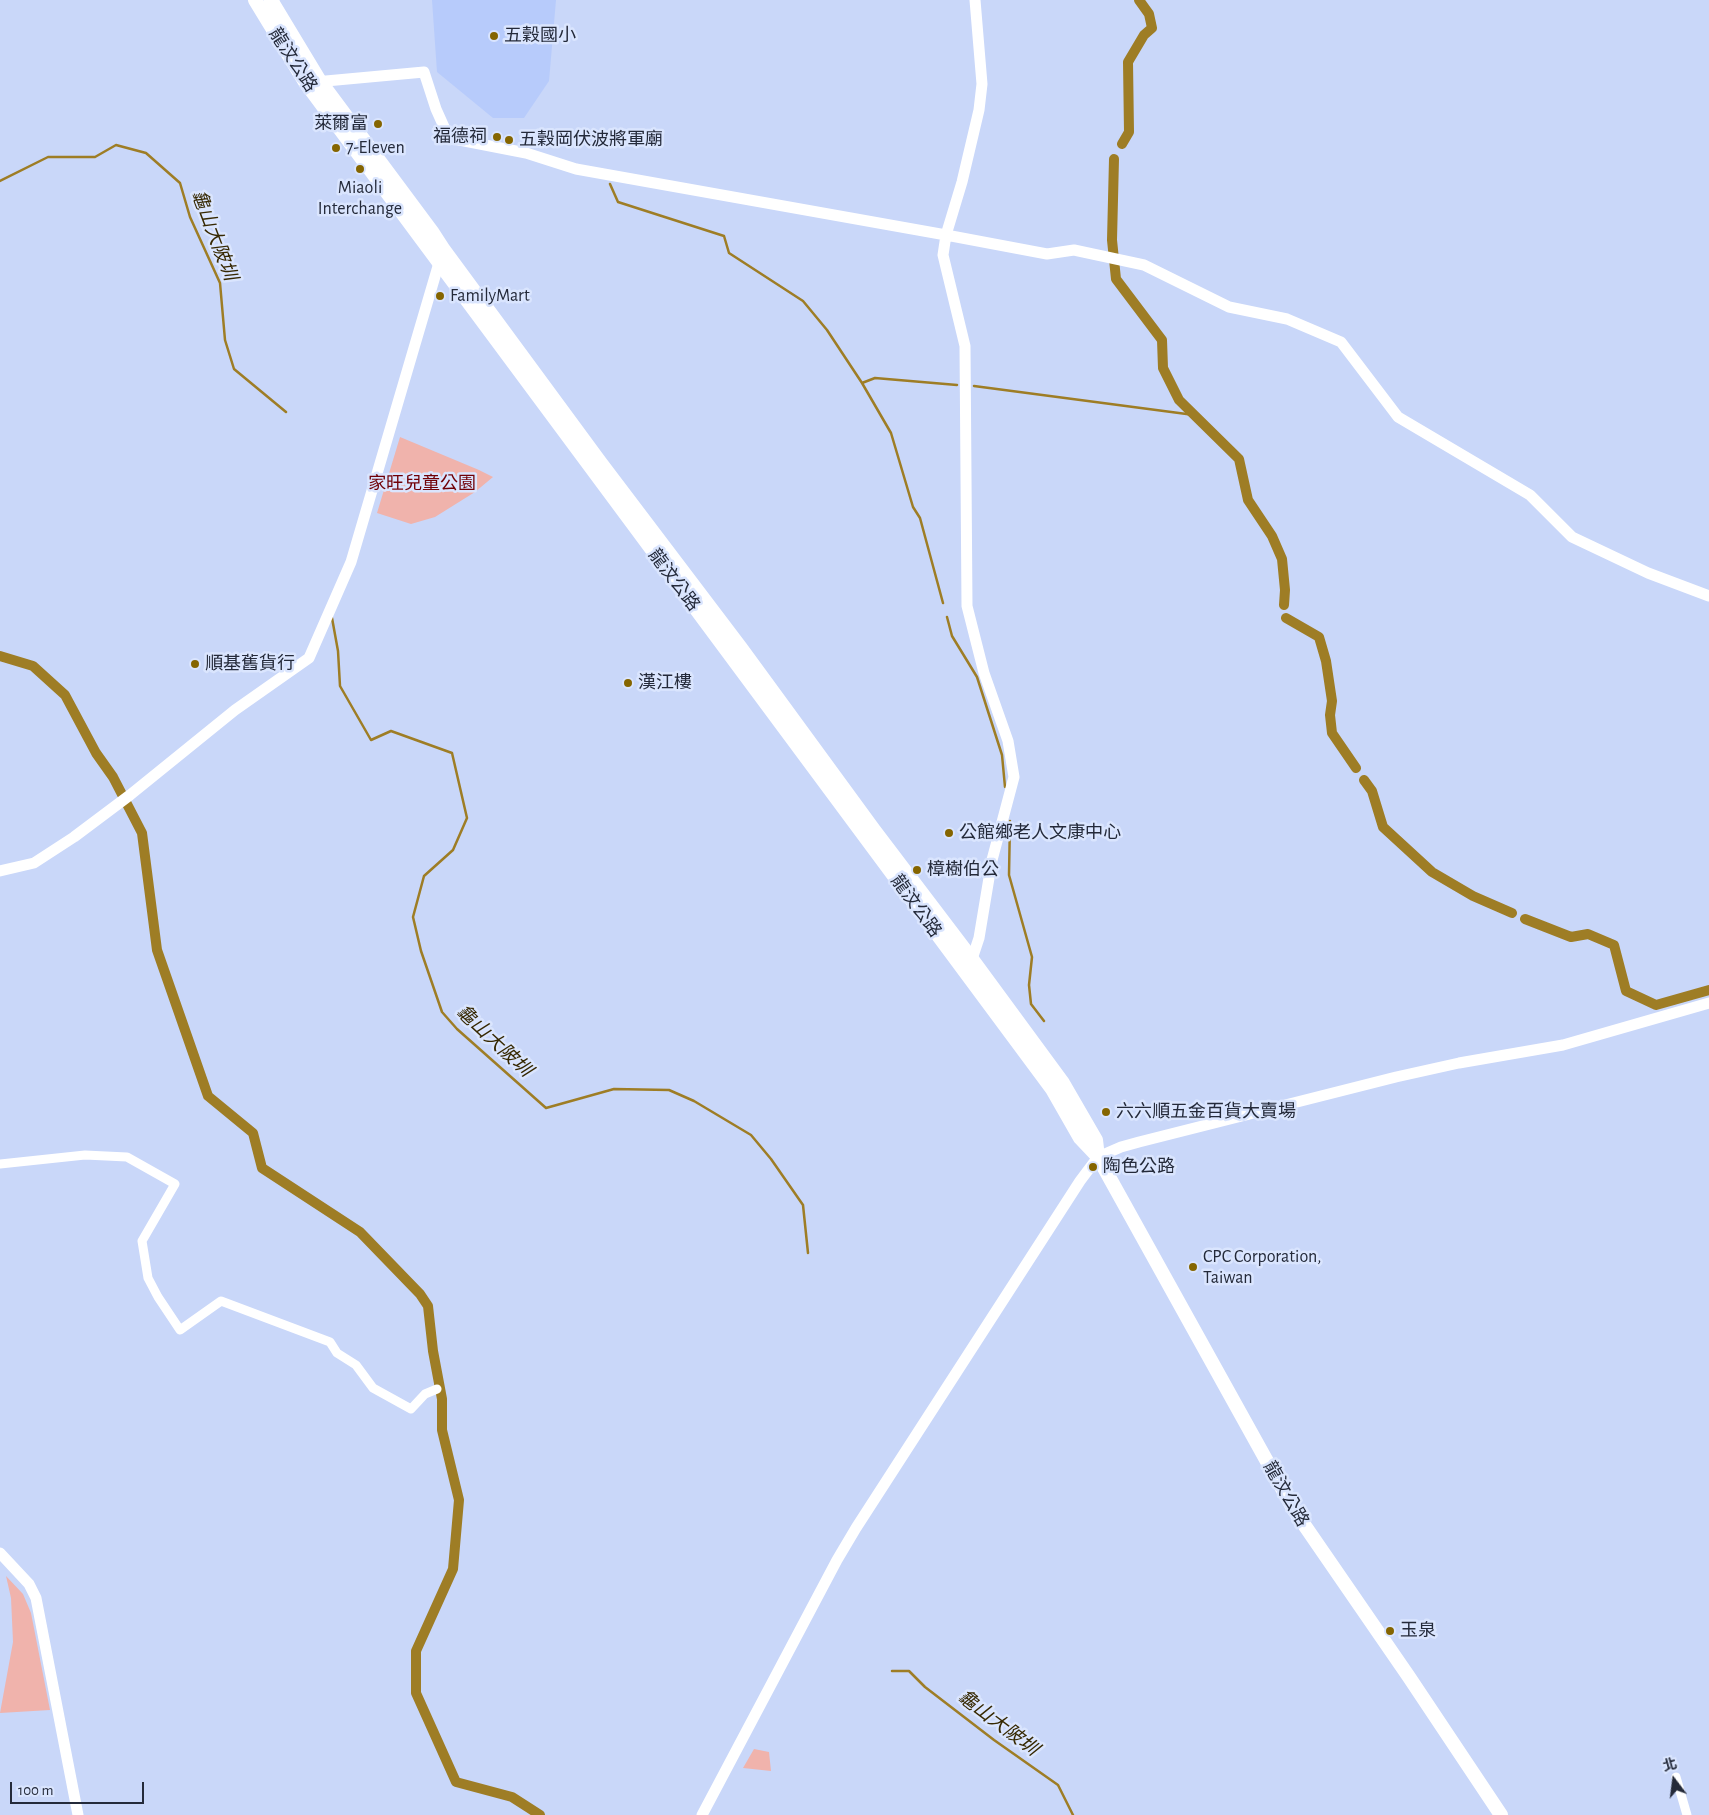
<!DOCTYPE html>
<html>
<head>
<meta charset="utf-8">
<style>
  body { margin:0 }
  #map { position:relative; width:1709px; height:1815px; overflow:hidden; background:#c9d7f9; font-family:"Alegreya Sans","Noto Sans TC",sans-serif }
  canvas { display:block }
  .north { position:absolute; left:1649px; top:1755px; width:50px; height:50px; -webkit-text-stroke:4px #dae5fe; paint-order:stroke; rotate:345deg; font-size:14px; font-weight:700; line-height:20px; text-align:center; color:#242a3a }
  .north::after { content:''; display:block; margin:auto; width:18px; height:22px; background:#242a3a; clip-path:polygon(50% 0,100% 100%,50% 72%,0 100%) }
  .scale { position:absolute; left:10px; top:1782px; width:134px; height:22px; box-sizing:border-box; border:2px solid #242a3a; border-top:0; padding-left:6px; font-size:15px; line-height:18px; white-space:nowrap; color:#242a3a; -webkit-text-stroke:4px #dae5fe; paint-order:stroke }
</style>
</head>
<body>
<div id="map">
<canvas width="1709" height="1815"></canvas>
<div class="north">北</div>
<div class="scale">100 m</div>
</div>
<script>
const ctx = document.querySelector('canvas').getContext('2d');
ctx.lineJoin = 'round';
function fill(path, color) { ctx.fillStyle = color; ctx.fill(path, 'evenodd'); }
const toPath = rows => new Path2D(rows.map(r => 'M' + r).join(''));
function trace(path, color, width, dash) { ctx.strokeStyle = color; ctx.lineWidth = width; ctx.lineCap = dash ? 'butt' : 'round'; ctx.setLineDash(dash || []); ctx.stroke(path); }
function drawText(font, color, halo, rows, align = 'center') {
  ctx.font = font + ' "Alegreya Sans","Noto Sans TC",sans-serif'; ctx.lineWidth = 5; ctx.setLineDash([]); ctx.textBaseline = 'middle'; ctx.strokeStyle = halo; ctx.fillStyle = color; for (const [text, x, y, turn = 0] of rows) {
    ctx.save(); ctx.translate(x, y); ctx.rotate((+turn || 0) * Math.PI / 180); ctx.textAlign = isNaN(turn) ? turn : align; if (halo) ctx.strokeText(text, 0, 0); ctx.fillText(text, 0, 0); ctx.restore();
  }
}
fill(toPath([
  [432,0,556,0,549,81,524,118,493,118,437,72]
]), '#b7cbfb');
fill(toPath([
  [400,437,479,470,493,477,475,492,435,517,411,524,377,513],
  [6,1576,23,1594,31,1613,50,1710,0,1713,13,1642,11,1598],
  [754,1749,769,1752,771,1771,743,1768]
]), '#f0b3ac');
trace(toPath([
  [0,181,48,157,95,157,116,145,146,153,180,183,190,217,220,283,225,340,234,369,286,412],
  [610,184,618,202,724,236,729,253,803,301,827,330,862,383,891,433,913,507,920,518,943,603],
  [862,383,875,378,957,385],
  [974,386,1194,415],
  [947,617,952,636,977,677,1002,755,1005,787],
  [332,618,338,651,340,686,371,740,391,731,452,753,467,818,453,850,424,876,413,917,421,951,442,1012,457,1029,546,1108,614,1089,669,1090,694,1101,751,1135,771,1159,803,1205,808,1253],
  [1010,821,1009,875,1032,957,1029,985,1031,1004,1044,1021],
  [892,1671,909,1671,925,1687,994,1740,1058,1785,1073,1815]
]), '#9e7d25', 2.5);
trace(toPath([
  [1122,144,1129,132,1128,62,1144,35,1152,28,1149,14,1139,0],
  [1114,159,1112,240,1116,279,1162,340,1163,368,1179,400,1239,459,1248,500,1272,536,1282,559,1285,590,1284,605],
  [1286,618,1319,637,1326,661,1332,701,1330,715,1332,733,1356,768],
  [0,656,33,666,65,695,96,753,113,777,142,833,157,950,208,1096,253,1133,262,1168,360,1232,420,1294,428,1306,433,1351,442,1399,442,1430,459,1500,453,1569,416,1651,416,1693,456,1782,512,1797,540,1815],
  [1364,780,1372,791,1383,827,1432,872,1473,896,1512,913],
  [1525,919,1571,937,1588,934,1614,945,1626,991,1656,1005,1709,990]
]), '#9e7d25', 10);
trace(toPath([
  [0,1164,85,1155,127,1157,175,1184,142,1241,148,1278,158,1297,180,1330,221,1301,330,1342,337,1353,356,1365,373,1388,411,1409,425,1394,437,1389],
  [1676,1777,1687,1815]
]), '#fff', 9);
trace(toPath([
  [315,82,424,72,436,109,449,138,526,153,576,169,946,235,1047,254,1074,250,1144,265,1229,307,1287,319,1341,342,1398,417,1530,495,1572,537,1648,573,1709,596],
  [0,871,34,863,74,837,130,795,235,710,309,658,351,562,441,256],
  [968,963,972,959,979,938,992,860,1014,777,1008,741,984,673,967,606,965,346,943,255,946,235,962,182,979,110,982,84,975,0],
  [0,1553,29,1584,36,1598,78,1815],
  [702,1815,837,1560,856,1528,1080,1181,1098,1157,1121,1147,1139,1142,1396,1077,1459,1063,1563,1045,1709,1003]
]), '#fff', 11);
trace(toPath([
  [255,0,305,82,1052,1089,1080,1138,1098,1157,1294,1510,1409,1677,1501,1815],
  [271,0,320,81,433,233,444,250,600,462,741,648,874,830,972,959,1063,1083,1096,1140,1098,1157]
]), '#fff', 14);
trace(toPath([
  [271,0,272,2]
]), '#fff', 15);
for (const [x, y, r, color] of [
  [494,36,5,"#856500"],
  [378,124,5,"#856500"],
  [497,137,5,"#856500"],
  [509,140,5,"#856500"],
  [336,148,5,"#856500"],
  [360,169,5,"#856500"],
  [440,296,5,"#856500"],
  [195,664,5,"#856500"],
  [628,683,5,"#856500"],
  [949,833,5,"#856500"],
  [917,870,5,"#856500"],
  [1106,1112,5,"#856500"],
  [1093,1167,5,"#856500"],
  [1193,1267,5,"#856500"],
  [1390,1631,5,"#856500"]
]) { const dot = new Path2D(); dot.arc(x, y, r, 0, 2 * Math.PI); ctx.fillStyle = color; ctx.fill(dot); trace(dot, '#dae5fe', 2); }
drawText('18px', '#242a3a', '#dae5fe', [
  ["五穀國小",504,36],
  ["萊爾富",368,124,"right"],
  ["福德祠",487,137,"right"],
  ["五穀岡伏波將軍廟",519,140],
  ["7-Eleven",346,148],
  ["Miaoli",360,188,"center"],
  ["Interchange",360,209,"center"],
  ["FamilyMart",450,296],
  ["順基舊貨行",205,664],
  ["漢江樓",638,683],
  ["公館鄉老人文康中心",959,833],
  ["樟樹伯公",927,870],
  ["六六順五金百貨大賣場",1116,1112],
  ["陶色公路",1103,1167],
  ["CPC Corporation,",1203,1257],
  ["Taiwan",1203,1278],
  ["玉泉",1400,1631]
], 'left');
drawText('18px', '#242a3a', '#dae5fe', [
  ["龍汶公路",293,60,57],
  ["龍汶公路",674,580,53],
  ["龍汶公路",916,906,54],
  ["龍汶公路",1286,1494,60]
]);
drawText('18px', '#700007', '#dae5fe', [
  ["家旺兒童公園",422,484]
]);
drawText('italic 19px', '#362802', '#dae5fe', [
  ["龜山大陂圳",214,235,69],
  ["龜山大陂圳",494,1041,43],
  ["龜山大陂圳",998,1723,37]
]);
</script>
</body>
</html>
